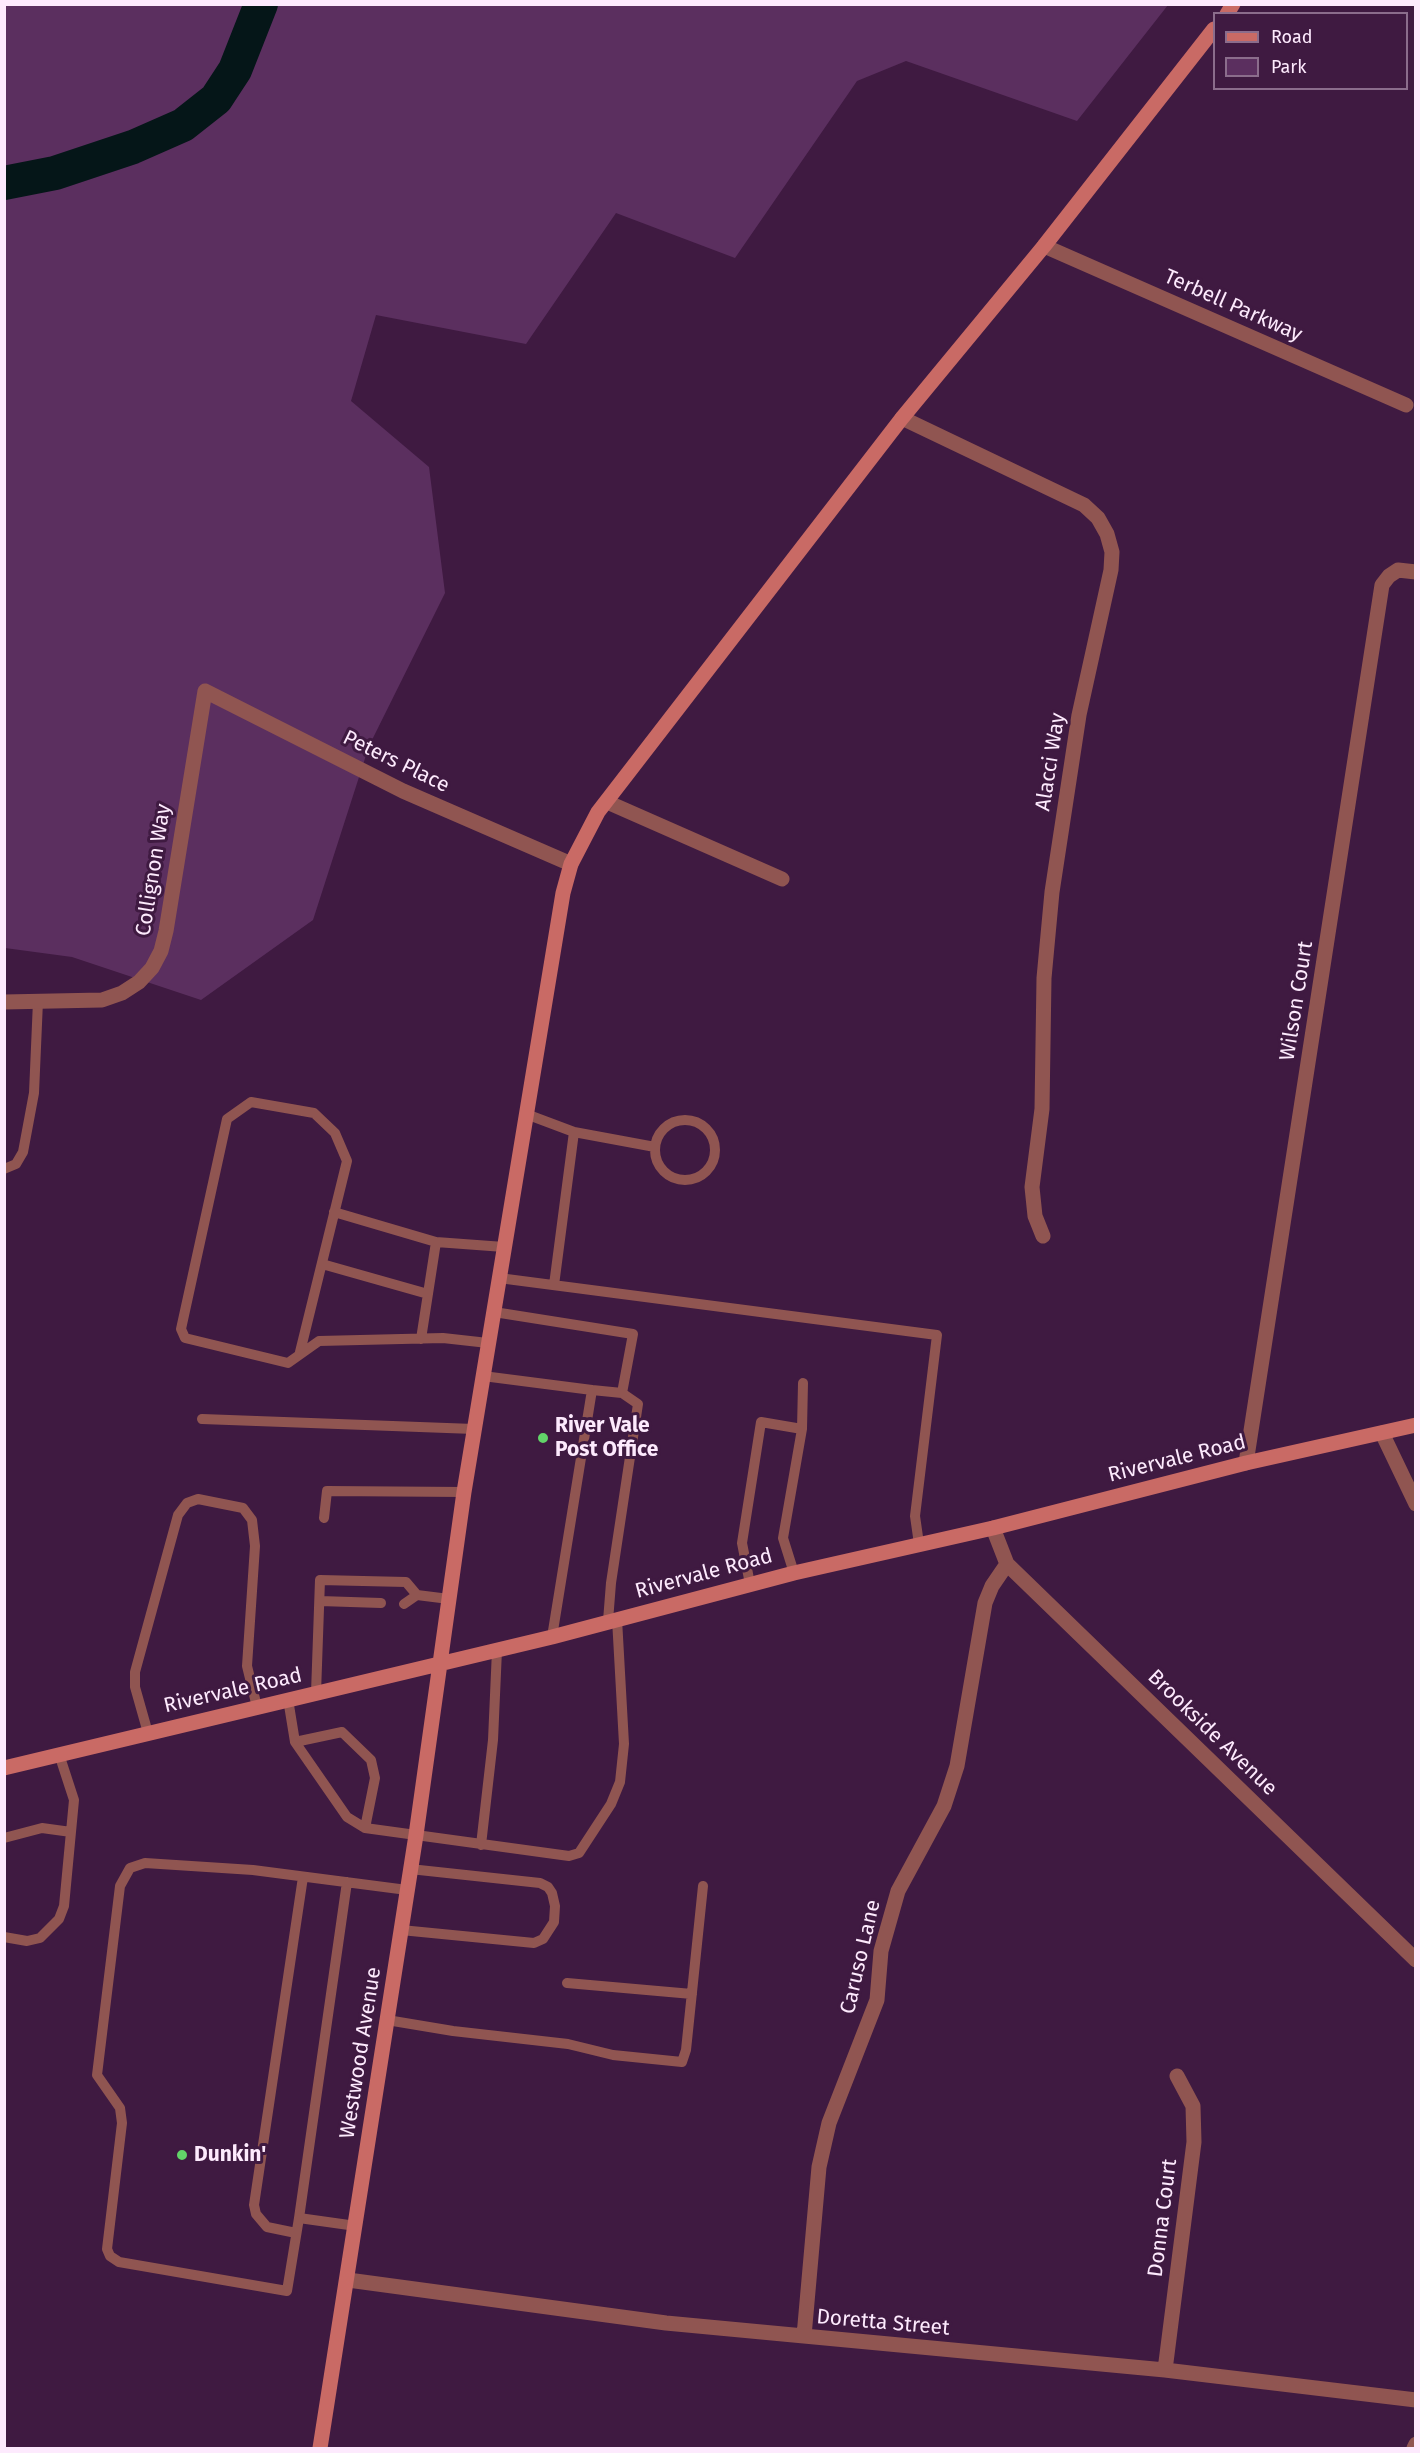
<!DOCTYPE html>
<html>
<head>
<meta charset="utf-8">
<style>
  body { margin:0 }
  #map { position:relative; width:1420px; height:2453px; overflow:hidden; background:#3f1a41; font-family:"Fira Sans",sans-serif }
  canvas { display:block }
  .frame { position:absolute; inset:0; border:6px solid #fdeafd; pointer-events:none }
  .legend { position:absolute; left:1213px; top:12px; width:195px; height:78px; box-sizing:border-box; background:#3f1a41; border:2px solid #8b6d8c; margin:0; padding:8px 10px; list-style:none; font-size:18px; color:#fdeafd }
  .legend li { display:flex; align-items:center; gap:12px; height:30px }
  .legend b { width:30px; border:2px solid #8b6d8c }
</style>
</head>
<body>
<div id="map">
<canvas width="1420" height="2453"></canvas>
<div class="frame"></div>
<ul class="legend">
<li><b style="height:8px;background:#c96a65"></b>Road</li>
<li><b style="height:16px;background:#5b2f5f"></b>Park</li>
</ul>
</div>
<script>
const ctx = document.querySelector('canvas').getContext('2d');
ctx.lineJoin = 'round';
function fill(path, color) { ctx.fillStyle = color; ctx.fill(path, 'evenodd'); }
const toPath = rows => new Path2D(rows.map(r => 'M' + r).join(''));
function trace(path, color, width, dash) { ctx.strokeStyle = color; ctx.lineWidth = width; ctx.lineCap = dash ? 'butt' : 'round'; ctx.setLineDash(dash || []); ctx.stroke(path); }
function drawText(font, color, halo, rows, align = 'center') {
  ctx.font = font + ' "Fira Sans",sans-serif'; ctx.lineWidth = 6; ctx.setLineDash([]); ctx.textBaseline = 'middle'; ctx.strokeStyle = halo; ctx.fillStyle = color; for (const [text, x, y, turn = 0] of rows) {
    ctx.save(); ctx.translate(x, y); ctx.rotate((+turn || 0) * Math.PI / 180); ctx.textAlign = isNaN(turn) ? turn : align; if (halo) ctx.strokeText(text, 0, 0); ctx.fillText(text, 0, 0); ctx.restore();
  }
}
fill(toPath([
  [5,5,1168,5,1077,121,906,61,857,81,735,258,616,213,526,344,376,315,351,401,429,467,445,593,369,746,313,920,201,1000,72,957,5,948]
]), '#5b2f5f');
trace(toPath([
  [4,183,55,173,133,147,183,125,216,99,235,70,261,4]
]), '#051618', 34);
trace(toPath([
  [526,1114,574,1132,655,1147],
  '655 1150a30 30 0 1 1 60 0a30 30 0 1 1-60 0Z',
  [4,1169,16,1164,23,1152,34,1093,38,1001],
  [334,1212,436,1242,504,1247],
  [322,1264,428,1294],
  [499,1278,937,1335,915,1516,919,1544],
  [554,1285,574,1132],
  [494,1312,633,1334,622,1393,592,1390,552,1637],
  [421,1339,436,1242],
  [300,1352,347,1161,335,1133,314,1113,251,1102,227,1119,181,1329,185,1338,288,1363,319,1341,443,1338,488,1343],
  [483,1376,592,1390],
  [202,1419,474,1429],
  [802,1429,803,1383],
  [324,1518,327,1491,464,1492],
  [750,1584,742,1543,761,1422,802,1429,783,1538,794,1573],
  [320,1601,381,1603],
  [404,1604,417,1595],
  [608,1621,611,1583,638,1404,622,1393],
  [316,1693,320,1580,406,1582,417,1595,449,1599],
  [288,1699,295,1742,347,1817,365,1828,569,1856,579,1853,611,1804,620,1782,624,1744,617,1619],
  [148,1733,135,1687,135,1672,178,1515,187,1503,198,1499,243,1508,252,1520,255,1546,247,1666,257,1707],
  [295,1742,342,1732,371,1760,375,1778,365,1828],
  [4,1838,42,1828,71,1832],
  [481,1845,493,1740,497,1650],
  [401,1930,534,1943,543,1939,554,1922,555,1906,552,1893,548,1887,540,1883,410,1869],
  [4,1937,27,1941,40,1938,59,1919,64,1906,74,1800,59,1754],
  [567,1983,692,1994],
  [387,2020,453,2031,568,2044,613,2055,682,2062,686,2050,703,1886],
  [299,2218,347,1882],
  [356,2226,299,2218,287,2291,119,2262,110,2256,107,2249,122,2123,120,2108,97,2075,120,1886,130,1868,145,1863,253,1870,407,1890],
  [296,2233,267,2227,256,2214,254,2205,303,1877]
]), '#905551', 10);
trace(toPath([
  [1044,246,1406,405],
  [902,418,1084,505,1098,518,1107,534,1112,552,1111,570,1079,715,1052,892,1044,978,1042,1109,1032,1187,1035,1216,1043,1236],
  [607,802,782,879],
  [4,1002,102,1000,122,993,139,982,152,968,161,951,166,931,205,691,403,791,571,864],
  [1382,1433,1416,1504],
  [1246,1463,1382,585,1389,576,1398,570,1416,572],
  [993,1528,1007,1564,1416,1960],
  [348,2280,666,2323,1165,2370,1416,2400],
  [804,2336,819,2167,829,2123,877,2000,881,1951,898,1891,944,1806,957,1766,985,1603,992,1586,1007,1564],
  [1165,2370,1194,2142,1193,2106,1177,2076],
  [1414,2448,1416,2444]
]), '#905551', 15);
trace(toPath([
  [1227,14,1233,4],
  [4,1768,552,1637,794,1573,993,1528,1246,1463,1416,1425],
  [320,2448,416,1835,464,1492,563,893,571,864,598,812,902,418,1044,246,1214,29]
]), '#c96a65', 15);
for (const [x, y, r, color] of [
  [543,1438,6,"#62d469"],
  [182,2155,6,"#62d469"]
]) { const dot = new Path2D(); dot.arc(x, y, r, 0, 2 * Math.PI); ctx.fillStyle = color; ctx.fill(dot); trace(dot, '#3f1a41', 2); }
drawText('21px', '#fdeafd', '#3f1a41', [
  ["Terbell Parkway",1233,306,24],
  ["Peters Place",396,762,26],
  ["Alacci Way",1051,762,-81],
  ["Collignon Way",154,870,-81],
  ["Wilson Court",1297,1001,-81],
  ["Rivervale Road",1177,1459,-14],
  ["Rivervale Road",704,1574,-15],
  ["Rivervale Road",233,1691,-13],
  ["Brookside Avenue",1212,1733,44],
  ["Caruso Lane",861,1957,-77],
  ["Westwood Avenue",361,2053,-81],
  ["Donna Court",1163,2218,-83],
  ["Doretta Street",883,2323,5]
]);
drawText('bold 21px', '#fdeafd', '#3f1a41', [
  ["River Vale",555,1426],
  ["Post Office",555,1450],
  ["Dunkin'",194,2155]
], 'left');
</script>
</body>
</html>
